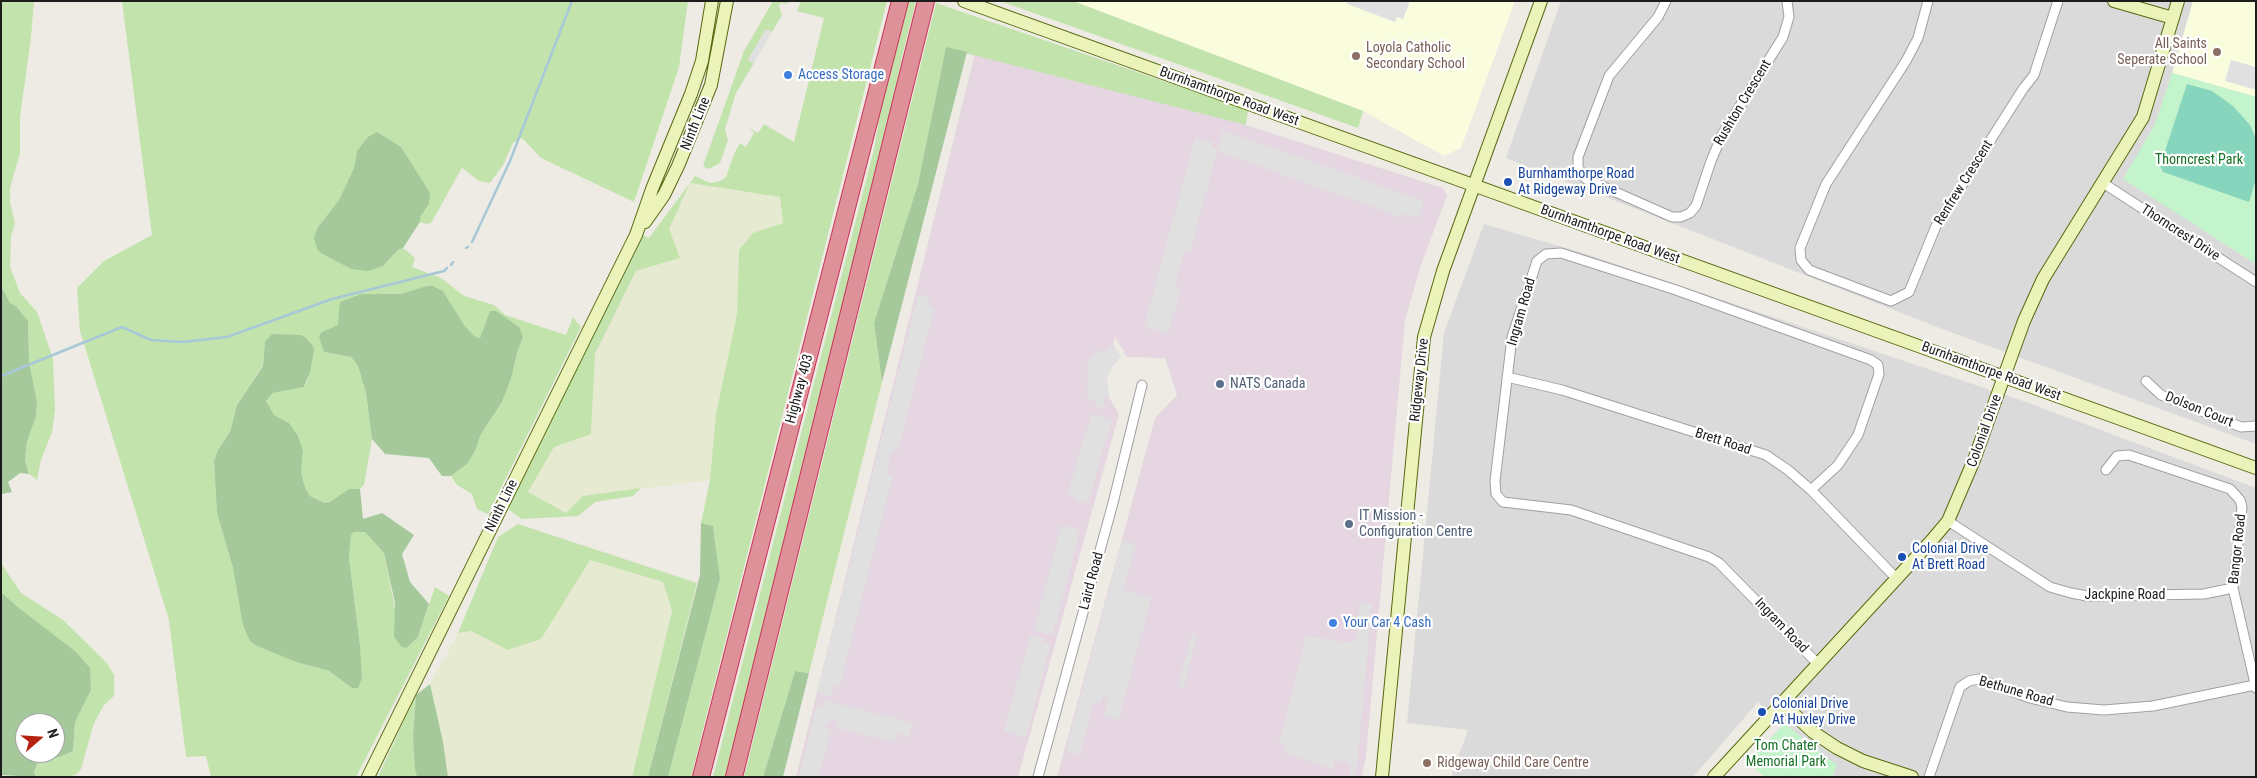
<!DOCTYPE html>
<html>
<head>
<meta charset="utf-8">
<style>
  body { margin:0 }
  #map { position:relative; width:2257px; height:778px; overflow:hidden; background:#edebe3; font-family:"Roboto Condensed",sans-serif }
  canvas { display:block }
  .frame { position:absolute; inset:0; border:2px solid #1c1c1c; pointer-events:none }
  .north { position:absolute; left:15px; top:713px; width:50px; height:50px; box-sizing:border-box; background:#fff; border:1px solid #a4a4a4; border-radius:50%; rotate:71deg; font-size:14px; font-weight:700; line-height:20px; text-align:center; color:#1c1c1c }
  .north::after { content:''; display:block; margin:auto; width:18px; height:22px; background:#b72112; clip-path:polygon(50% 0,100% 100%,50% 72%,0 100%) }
</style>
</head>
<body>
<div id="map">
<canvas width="2257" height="778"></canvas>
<div class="frame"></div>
<div class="north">N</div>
</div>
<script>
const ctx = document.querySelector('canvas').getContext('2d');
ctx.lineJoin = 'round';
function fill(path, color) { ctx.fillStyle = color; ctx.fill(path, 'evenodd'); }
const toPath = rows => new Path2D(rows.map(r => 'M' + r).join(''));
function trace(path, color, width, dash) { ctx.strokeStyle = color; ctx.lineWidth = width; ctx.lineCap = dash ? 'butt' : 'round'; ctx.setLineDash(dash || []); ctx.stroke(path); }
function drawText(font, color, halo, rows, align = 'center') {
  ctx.font = font + ' "Roboto Condensed",sans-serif'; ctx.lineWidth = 4.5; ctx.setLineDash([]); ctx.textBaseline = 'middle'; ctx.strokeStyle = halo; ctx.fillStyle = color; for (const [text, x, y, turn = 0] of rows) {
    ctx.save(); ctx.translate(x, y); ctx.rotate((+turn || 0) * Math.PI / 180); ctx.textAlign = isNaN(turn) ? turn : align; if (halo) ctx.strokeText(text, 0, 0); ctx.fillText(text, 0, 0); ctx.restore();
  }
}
fill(toPath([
  [1561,1,2256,1,2256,444,1945,330,1506,158],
  [1484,224,1583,253,2026,402,2256,488,2256,777,1832,777,1836,765,1786,725,1782,726,1758,702,1693,777,1451,777,1468,730,1407,723,1444,333]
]), '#dadada');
fill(toPath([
  [975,53,1230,120,1443,188,1447,195,1420,268,1405,320,1366,756,1362,777,1057,777,1155,418,1177,395,1165,358,1127,357,1115,337,1102,386,1119,414,1018,777,796,777]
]), '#e5d6e1');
fill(toPath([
  [1073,1,1515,1,1461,148,1444,156,1363,111],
  [2193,1,2256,1,2256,97,2172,73]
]), '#f9fcdd');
fill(toPath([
  [690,183,780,197,783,223,753,233,739,250,737,314,716,414,710,480,584,496,566,513,527,492,554,447,591,434,595,355,636,271,679,258,669,229],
  [590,560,664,582,672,611,632,777,448,777,430,684,458,633,471,631,508,650,541,639]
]), '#e6ead0');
fill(toPath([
  [1,1,34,1,31,38,20,117,20,153,10,188,10,202,15,223,11,237,10,267,20,293,37,312,53,359,55,410,52,432,41,460,37,480,29,474,25,462,27,442,36,416,37,402,29,362,28,321,16,306,10,303,1,286],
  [122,1,688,1,679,67,634,202,541,158,522,138,513,143,503,165,490,183,479,181,462,168,431,223,426,224,420,222,420,217,429,204,357,151,354,168,339,200,318,227,317,249,351,269,383,266,398,250,403,248,415,258,412,267,441,278,464,296,494,305,505,315,566,335,573,317,581,327,488,514,477,509,472,494,457,485,451,476,468,463,476,449,481,434,502,402,511,379,517,353,523,337,490,312,480,338,475,337,464,325,443,291,433,286,401,294,362,294,338,326,322,332,324,352,351,357,358,366,366,393,372,439,364,485,360,489,349,490,330,502,325,503,310,496,305,487,301,471,303,451,289,423,274,415,266,401,273,393,304,387,307,382,314,351,265,342,263,365,237,405,230,432,218,450,214,461,217,513,233,568,250,641,296,662,329,671,352,688,360,645,349,558,351,535,354,532,365,532,384,553,396,614,418,637,435,587,449,596,356,777,211,777,206,756,186,757,169,620,80,331,77,288,104,261,152,235],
  [773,1,791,1,786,4,781,3,779,6,782,15,772,32,766,29,748,60,754,63,736,93,725,129,728,140,720,163,709,169,703,166,744,51],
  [801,1,887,1,691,777,668,777,720,579,713,527,701,523,710,480,716,414,737,314,739,250,753,233,783,223,780,197,690,183,669,229,680,258,636,271,595,354,591,434,554,447,528,492,566,513,583,496,641,488,633,496,595,502,578,516,522,519,509,510,511,499,643,235,649,238,690,183,695,176,710,183,720,181,726,177,734,154,740,143,746,147,754,133,749,128,758,133,764,124,794,142,824,18,797,11],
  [908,1,916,1,902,57,881,158,727,777,713,777,875,145,880,113],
  [1000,1,1073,1,1363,111,1358,128],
  [936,3,1248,110,1246,125,946,48,918,184,874,323,882,382,809,673,795,671,763,777,744,777],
  [518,524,697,583,648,777,632,777,672,611,663,582,590,560,541,639,508,650,471,631,458,633,498,537],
  [1,563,21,593,63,620,107,663,114,675,114,696,104,705,94,723,81,769,77,774,69,777,36,777,34,772,39,759,60,757,73,751,75,722,91,690,19,608,1,592],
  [416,695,413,736,417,777,378,777]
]), '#c3e3ad');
fill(toPath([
  [946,47,967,52,882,382,874,323,918,184],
  [377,132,401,147,430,193,429,204,420,217,420,222,403,248,398,250,383,266,368,271,351,269,321,253,317,249,314,238,318,227,339,200,354,168,357,151,368,137],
  [1,286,10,303,16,306,28,321,29,362,37,402,36,416,27,442,25,461,29,474,20,473,8,482,12,492,1,494],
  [427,286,433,286,443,291,464,325,475,337,480,338,490,311,496,311,519,327,523,337,517,353,511,379,502,402,481,434,476,449,468,463,451,476,442,476,429,458,385,454,372,439,366,393,358,366,351,357,324,352,319,336,322,332,338,325,340,302,362,294,401,294],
  [272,334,301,335,306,338,313,346,314,351,310,372,304,387,273,393,266,401,274,415,289,423,298,436,303,451,301,472,305,487,310,496,325,503,330,502,349,489,360,489,363,519,382,513,414,535,402,554,410,582,429,604,418,637,406,648,401,646,394,637,395,603,384,553,365,532,354,532,351,535,349,558,360,645,362,678,358,688,352,688,329,671,296,662,255,645,250,641,243,625,233,568,217,513,214,461,218,450,230,432,237,405,263,366,265,342],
  [701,523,713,526,720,579,668,777,648,777,700,575],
  [1,592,19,608,76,652,90,668,91,690,75,722,73,751,60,757,39,759,34,772,36,777,1,775],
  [25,723,55,723,55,753,25,753],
  [795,671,809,673,783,777,763,777],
  [430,684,443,742,448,777,417,777,415,769,413,736,416,695]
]), '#a5c99b');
fill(toPath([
  [2172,73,2256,97,2256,264,2123,179,2155,124],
  [1786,725,1837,765,1832,777,1764,777,1748,761,1782,726]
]), '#c3f4cc');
fill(toPath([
  [2187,84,2212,91,2233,106,2250,125,2256,139,2256,179,2249,202,2163,172,2160,166]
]), '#88d5be');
fill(toPath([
  [1348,1,1410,1,1403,19,1397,17,1395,22,1347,4],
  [766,29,772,32,754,63,748,60],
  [2231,60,2256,67,2256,90,2225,81],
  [1222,130,1424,201,1419,218,1405,213,1403,218,1217,151,1190,253,1184,252,1175,286,1181,289,1168,334,1144,326,1195,138,1213,142,1212,147,1218,149],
  [918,295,930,298,928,305,935,307,898,451,892,450,886,474,893,476,840,686,834,684,831,696,817,693],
  [1113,344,1121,357,1112,367,1107,379,1109,396,1103,398,1105,407,1096,407,1094,400,1089,400,1087,389,1088,362,1098,349,1103,353],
  [1091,414,1112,420,1088,503,1074,499,1075,495,1068,493],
  [1061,525,1080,530,1053,635,1034,631],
  [1122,540,1136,544,1124,590,1151,598,1119,720,1104,716,1108,699,1103,697,1101,703,1094,701,1080,755,1066,751],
  [1360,602,1372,605,1356,777,1350,777,1350,764,1335,760,1332,769,1284,753,1284,745,1279,743,1306,636,1352,643,1356,639],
  [1192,634,1197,635,1184,688,1178,686],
  [1030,635,1044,639,1044,642,1051,644,1026,737,1004,731],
  [824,700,914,723,909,737,897,733,895,742,835,728,837,720,831,721,825,728,832,730,818,777,799,777,816,706,823,707]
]), '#e0e0e0');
trace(toPath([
  [472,242,510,161,572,1],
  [466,248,468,247],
  [451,265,453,262],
  [1,376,122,327,151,340,183,342,227,337,332,299,444,271,447,268]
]), '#a7c8d7', 2.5);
const street = toPath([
  [1666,1,1658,17,1609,76,1578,157,1578,168,1586,179,1672,217,1681,217,1690,213,1696,206,1711,161,1722,135,1783,37,1789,17,1787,1],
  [1928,1,1918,38,1906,61,1826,184,1800,248,1801,260,1809,270,1891,301,1909,292,1936,226,2023,89,2034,75,2058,1],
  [2103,183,2256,282],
  [1507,377,1562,390,1766,455,1788,470,1811,490,1897,579],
  [2146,381,2161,395,2241,427,2256,426],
  [2106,470,2117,456,2129,455,2230,489,2240,500,2242,507,2233,588,2256,688],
  [1811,490,1838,465,1858,435,1879,374,1878,365,1871,360,1676,290,1561,253,1546,254,1537,261,1512,337,1495,481,1496,494,1503,502,1571,510,1709,557,1719,563,1818,664],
  [1948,521,2050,587,2071,593,2087,596,2204,594,2233,588],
  [1038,777,1113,503,1142,385],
  [1929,777,1960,687,1969,681,1978,679,2030,698,2067,707,2104,710,2153,706,2255,685]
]);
const secondary = toPath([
  [964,1,2256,468],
  [2114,1,2173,18],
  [645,222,664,195,678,166,711,85,727,1],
  [1782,703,1813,732,1837,748,1863,761,1912,777],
  [368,777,636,235,652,189,691,94,702,61,712,1],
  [1382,777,1424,337,1443,271,1541,1],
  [1714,777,1932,540,1948,521,1974,460,2024,321,2043,279,2143,117,2178,1]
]);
const highway = toPath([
  [701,777,900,1],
  [734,777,926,1]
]);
trace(street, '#a0a0a0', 11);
trace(secondary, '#57690e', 14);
trace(highway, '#c73459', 18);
trace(street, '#fff', 9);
trace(secondary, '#ebf3bb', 12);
trace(highway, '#de9199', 16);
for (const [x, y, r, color] of [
  [2217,52,5,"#8d6e63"],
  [1356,56,5,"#8d6e63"],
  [788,75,5,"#3f7fe0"],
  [1508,182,5,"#1a4fb4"],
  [1220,384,5,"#5c6f8a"],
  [1349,524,5,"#5c6f8a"],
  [1902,557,5,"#1a4fb4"],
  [1333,623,5,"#3f7fe0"],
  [1762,712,5,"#1a4fb4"],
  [1427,763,5,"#8d6e63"]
]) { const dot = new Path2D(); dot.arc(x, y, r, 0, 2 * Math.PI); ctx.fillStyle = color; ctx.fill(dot); trace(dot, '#fff', 2); }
drawText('14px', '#785e54', '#fff', [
  ["All Saints",2207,44,"right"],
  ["Seperate School",2207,60,"right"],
  ["Loyola Catholic",1366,48],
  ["Secondary School",1366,64],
  ["Ridgeway Child Care Centre",1437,763]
], 'left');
drawText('14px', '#366cbe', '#fff', [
  ["Access Storage",798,75],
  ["Your Car 4 Cash",1343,623]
], 'left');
drawText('14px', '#1c1c1c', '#fff', [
  ["Burnhamthorpe Road West",1229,97,20],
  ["Rushton Crescent",1743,103,-59],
  ["Ninth Line",696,124,-68],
  ["Renfrew Crescent",1964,183,-58],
  ["Thorncrest Drive",2180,233,33],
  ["Burnhamthorpe Road West",1610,235,20],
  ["Ingram Road",1522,312,-74],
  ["Burnhamthorpe Road West",1991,372,20],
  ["Ridgeway Drive",1420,380,-84],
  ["Highway 403",800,389,-75],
  ["Dolson Court",2199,410,22],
  ["Colonial Drive",1985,431,-70],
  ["Brett Road",1723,442,18],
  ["Ninth Line",502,506,-64],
  ["Bangor Road",2238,549,-84],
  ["Laird Road",1092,581,-75],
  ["Jackpine Road",2125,595],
  ["Ingram Road",1781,626,46],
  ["Bethune Road",2016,692,16]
]);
drawText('14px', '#157025', '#fff', [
  ["Thorncrest Park",2199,160],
  ["Tom Chater",1786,746],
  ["Memorial Park",1786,762]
]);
drawText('14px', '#164399', '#fff', [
  ["Burnhamthorpe Road",1518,174],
  ["At Ridgeway Drive",1518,190],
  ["Colonial Drive",1912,549],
  ["At Brett Road",1912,565],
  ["Colonial Drive",1772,704],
  ["At Huxley Drive",1772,720]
], 'left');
drawText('14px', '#4e5e75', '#fff', [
  ["NATS Canada",1230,384],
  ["IT Mission -",1359,516],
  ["Configuration Centre",1359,532]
], 'left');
</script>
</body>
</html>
